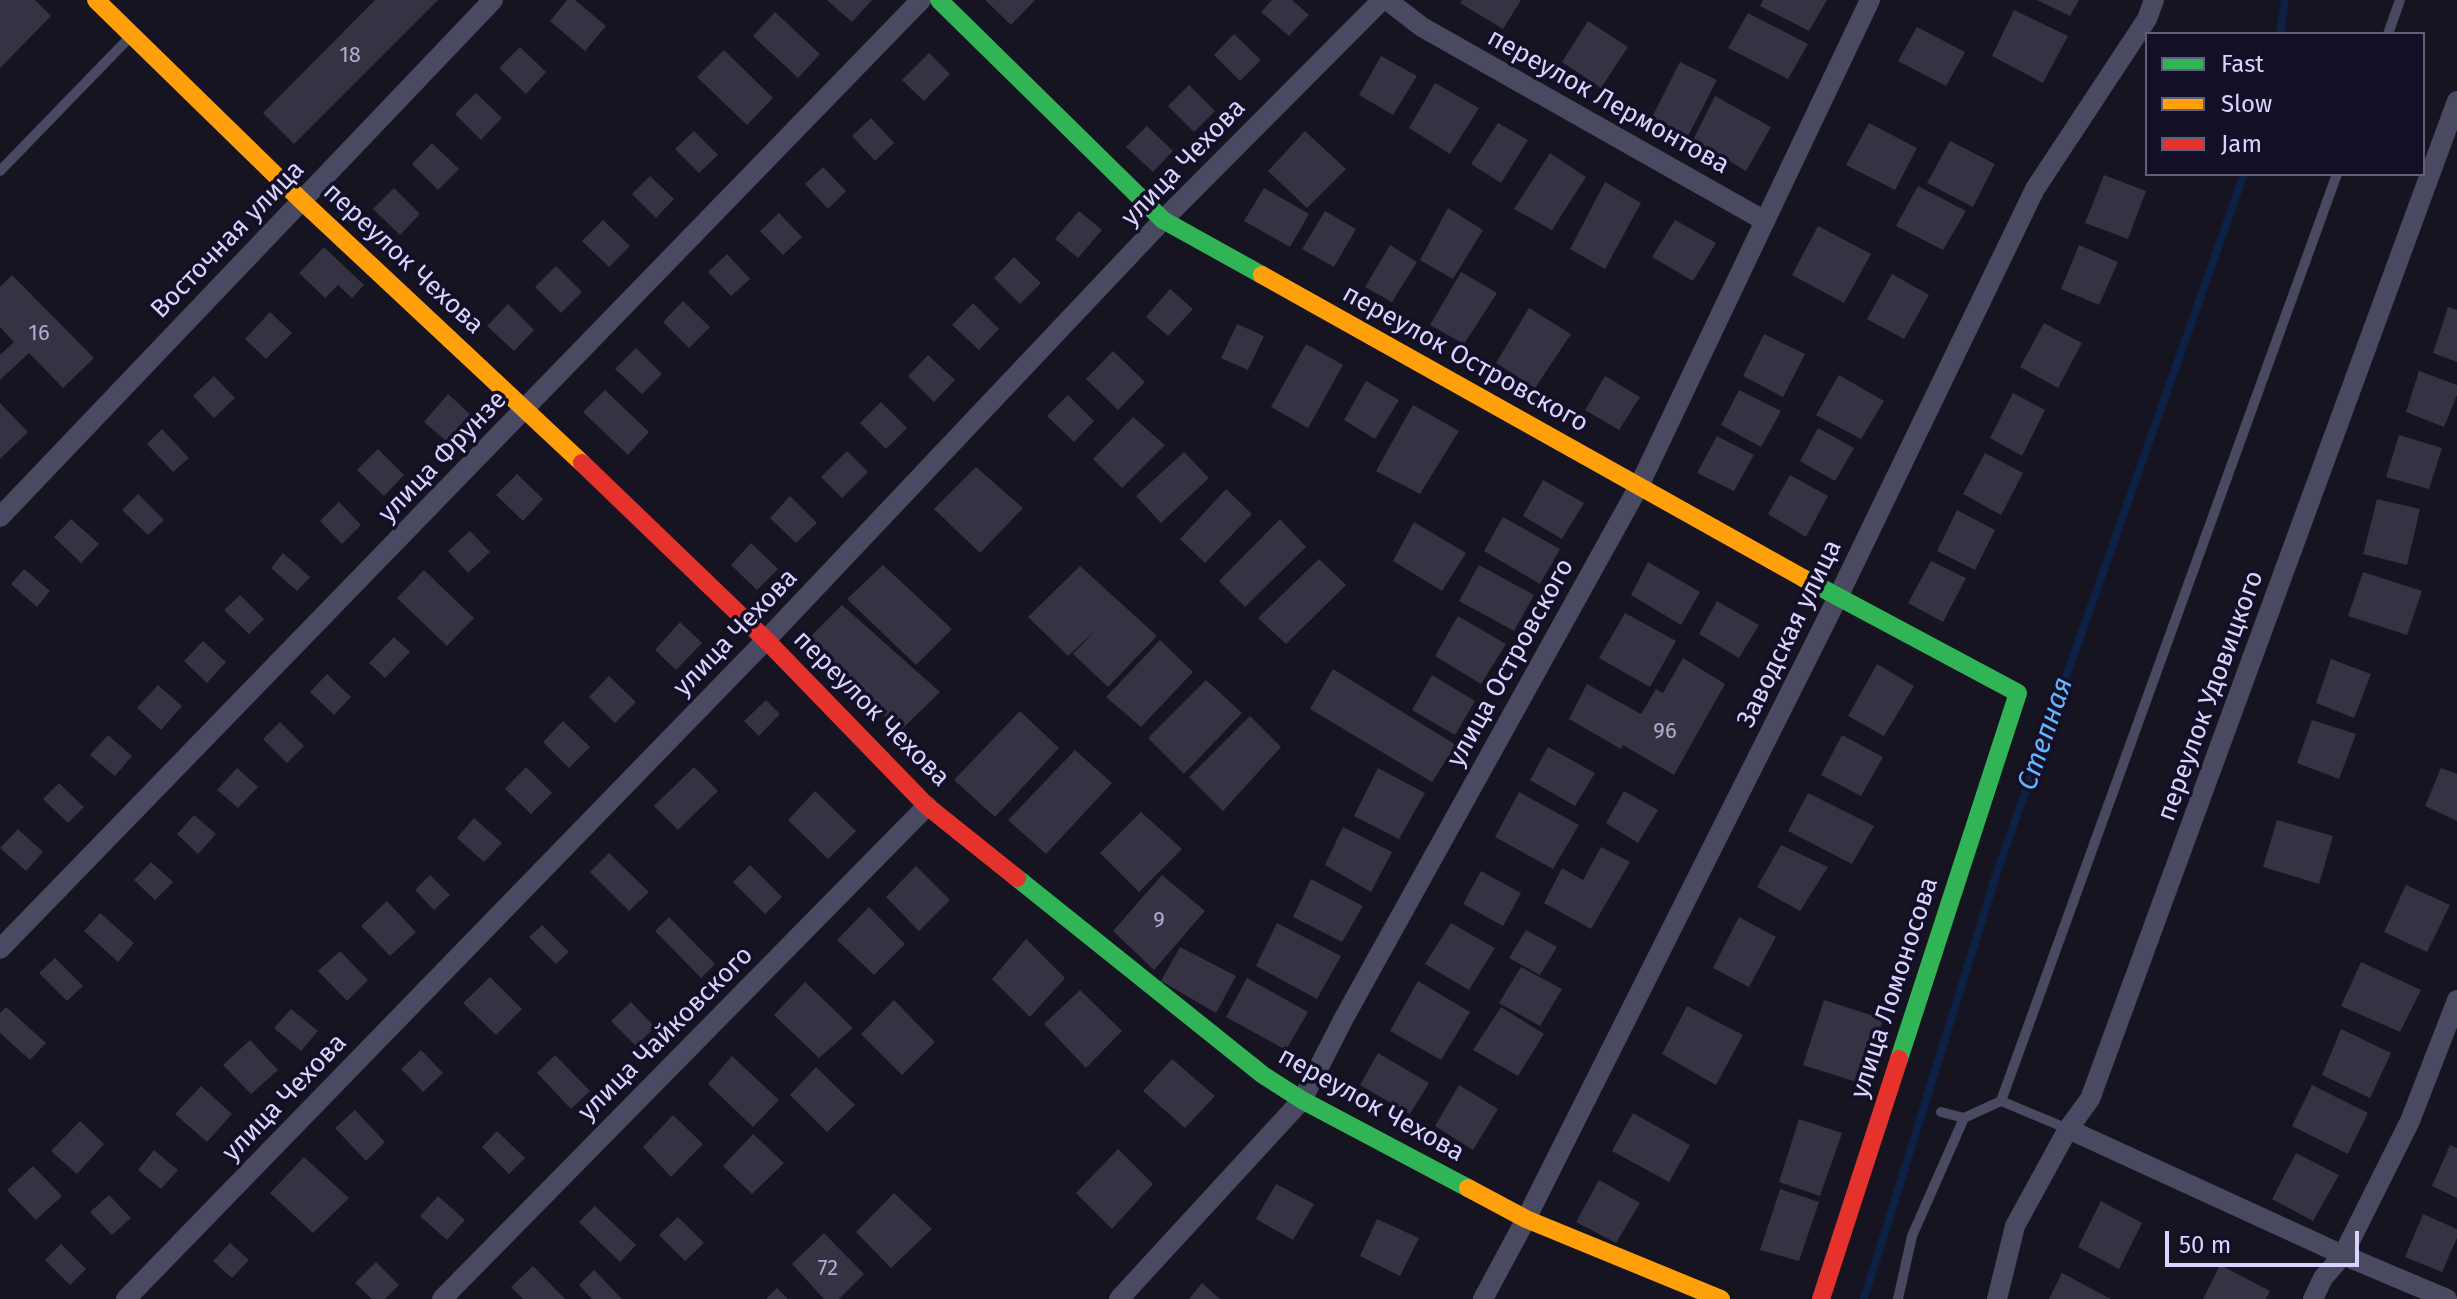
<!DOCTYPE html>
<html>
<head>
<meta charset="utf-8">
<style>
  body { margin:0 }
  #map { position:relative; width:2457px; height:1299px; overflow:hidden; background:#161421; font-family:"Fira Sans",sans-serif }
  canvas { display:block }
  .legend { position:absolute; left:2145px; top:32px; width:280px; height:144px; box-sizing:border-box; background:#130f26; border:2px solid #625e7d; margin:0; padding:10px 14px; list-style:none; font-size:24px; color:#d9d4ff }
  .legend li { display:flex; align-items:center; gap:16px; height:40px }
  .legend b { width:40px; border:2px solid #625e7d }
  .scale { position:absolute; left:2165px; top:1231px; width:194px; height:36px; box-sizing:border-box; border:4px solid #d9d4ff; border-top:0; padding-left:10px; font-size:24px; line-height:28px; white-space:nowrap; color:#d9d4ff; -webkit-text-stroke:6px #130f26; paint-order:stroke }
</style>
</head>
<body>
<div id="map">
<canvas width="2457" height="1299"></canvas>
<ul class="legend">
<li><b style="height:10px;background:#30b455"></b>Fast</li>
<li><b style="height:10px;background:#ff9f0a"></b>Slow</li>
<li><b style="height:10px;background:#e5322d"></b>Jam</li>
</ul>
<div class="scale">50 m</div>
</div>
<script>
const ctx = document.querySelector('canvas').getContext('2d');
ctx.lineJoin = 'round';
const toPath = rows => new Path2D(rows.map(r => 'M' + r).join(''));
function trace(path, color, width, dash) { ctx.strokeStyle = color; ctx.lineWidth = width; ctx.lineCap = dash ? 'butt' : 'round'; ctx.setLineDash(dash || []); ctx.stroke(path); }
function fill(path, color) { ctx.fillStyle = color; ctx.fill(path, 'evenodd'); }
function drawText(font, color, halo, rows, align = 'center') {
  ctx.font = font + ' "Fira Sans",sans-serif'; ctx.lineWidth = 7; ctx.setLineDash([]); ctx.textBaseline = 'middle'; ctx.strokeStyle = halo; ctx.fillStyle = color; for (const [text, x, y, turn = 0] of rows) {
    ctx.save(); ctx.translate(x, y); ctx.rotate((+turn || 0) * Math.PI / 180); ctx.textAlign = isNaN(turn) ? turn : align; if (halo) ctx.strokeText(text, 0, 0); ctx.fillText(text, 0, 0); ctx.restore();
  }
}
trace(toPath([
  [2280,34,2285,0],
  [1864,1299,1998,869,2244,174]
]), '#0d2144', 8);
fill(toPath([
  [0,0,35,0,51,16,0,68],
  [375,0,438,0,294,144,263,113],
  [567,0,575,0,606,26,585,51,550,21],
  [827,0,872,0,852,22],
  [985,0,1035,0,1011,25],
  [1272,0,1292,0,1309,15,1289,36,1261,12],
  [1462,0,1521,0,1503,29,1460,3],
  [1763,0,1827,0,1809,31,1760,6],
  [2037,0,2079,0,2070,16],
  [2014,10,2068,36,2043,83,1992,56],
  [775,12,820,54,798,78,753,36],
  [1748,13,1808,44,1788,79,1728,48],
  [1588,21,1628,47,1601,88,1562,62],
  [1917,27,1965,52,1946,86,1898,61],
  [1234,34,1261,60,1240,81,1214,55],
  [520,47,546,72,526,94,499,68],
  [724,50,773,98,747,125,697,77],
  [929,53,950,74,924,101,902,80],
  [1381,56,1417,76,1393,115,1359,95],
  [1680,62,1717,80,1688,136,1652,117],
  [1435,83,1479,108,1450,154,1409,128],
  [1189,85,1215,111,1194,132,1168,106],
  [476,93,502,118,481,140,455,114],
  [1715,96,1771,127,1746,171,1693,140],
  [871,118,894,143,875,161,852,136],
  [1498,123,1528,140,1501,183,1471,164],
  [1869,123,1917,148,1895,190,1846,165],
  [1147,126,1173,151,1153,172,1126,147],
  [694,131,718,155,699,173,675,149],
  [1305,131,1346,169,1307,208,1268,171],
  [1950,141,1995,164,1973,207,1927,183],
  [432,143,459,169,438,190,412,164],
  [1550,153,1586,177,1552,230,1514,209],
  [823,167,846,191,828,209,805,184],
  [2104,175,2146,191,2128,239,2085,223],
  [650,176,674,199,656,218,632,194],
  [1605,182,1641,203,1605,269,1570,249],
  [1918,186,1966,211,1943,250,1896,226],
  [394,188,420,214,400,235,373,209],
  [1264,188,1309,214,1290,247,1244,221],
  [1448,208,1483,230,1453,279,1420,260],
  [1079,211,1102,230,1078,258,1055,239],
  [1325,211,1356,229,1334,267,1302,249],
  [779,213,802,237,783,255,760,231],
  [603,220,630,246,609,267,582,241],
  [1675,220,1716,243,1693,281,1652,257],
  [1818,226,1871,254,1844,303,1792,275],
  [1390,245,1417,262,1392,302,1365,287],
  [2079,245,2118,262,2099,305,2061,289],
  [324,247,364,285,352,298,338,285,325,298,299,273],
  [727,254,750,279,731,296,708,272],
  [1014,257,1041,283,1020,304,994,278],
  [556,266,582,292,561,313,535,287],
  [1461,272,1497,293,1464,344,1430,325],
  [1892,274,1929,295,1904,339,1867,319],
  [12,275,94,358,63,388,29,353,0,380,0,355,14,342,0,327,0,287],
  [1170,289,1193,309,1168,336,1146,317],
  [683,301,710,327,689,348,663,322],
  [973,303,999,329,979,350,952,325],
  [508,304,534,330,514,351,487,326],
  [2448,307,2457,310,2457,362,2433,353],
  [1529,308,1571,334,1535,388,1496,363],
  [270,312,292,333,266,359,245,339],
  [2044,323,2082,343,2058,388,2020,367],
  [1237,324,1264,336,1248,370,1221,358],
  [1764,334,1805,354,1783,397,1743,376],
  [1306,344,1343,365,1308,428,1271,407],
  [636,348,662,374,642,394,615,369],
  [1113,351,1145,382,1118,410,1086,379],
  [928,355,955,380,934,402,908,376],
  [2419,371,2457,385,2457,395,2444,427,2406,412],
  [1839,375,1884,401,1861,439,1816,415],
  [214,376,235,398,214,418,193,396],
  [1605,376,1640,397,1619,430,1585,410],
  [1366,381,1399,400,1375,439,1344,420],
  [605,390,649,432,628,455,583,412],
  [1739,390,1781,411,1761,447,1721,425],
  [2013,393,2045,410,2022,456,1990,438],
  [448,394,470,414,446,441,424,422],
  [1068,395,1094,421,1074,442,1047,416],
  [881,402,907,428,886,449,860,423],
  [0,403,28,432,0,459],
  [1413,405,1459,431,1420,494,1376,471],
  [1133,417,1165,445,1122,488,1093,459],
  [1818,428,1854,448,1835,481,1800,461],
  [162,429,189,458,173,472,147,444],
  [2399,435,2442,448,2429,489,2386,477],
  [1717,436,1754,455,1734,491,1697,473],
  [378,449,404,475,384,496,357,470],
  [847,451,868,472,842,498,821,477],
  [1184,452,1209,478,1161,523,1136,496],
  [1985,453,2023,473,2001,515,1963,494],
  [976,467,1023,508,980,553,934,509],
  [517,474,543,499,523,521,496,495],
  [1790,475,1828,496,1806,537,1768,514],
  [1543,480,1584,503,1562,539,1523,516],
  [1226,489,1252,514,1205,563,1180,539],
  [138,494,164,520,148,535,122,510],
  [790,496,817,523,796,543,770,518],
  [2377,499,2420,509,2407,565,2363,554],
  [339,502,361,525,342,544,320,521],
  [1957,510,1995,530,1975,570,1937,551],
  [1503,517,1560,549,1540,584,1484,551],
  [71,519,99,544,81,563,54,537],
  [1280,519,1306,547,1245,607,1219,581],
  [1414,522,1466,553,1442,591,1393,561],
  [470,531,490,552,468,573,448,551],
  [751,543,778,569,757,590,731,565],
  [283,553,310,577,297,591,271,568],
  [1319,559,1346,585,1286,644,1258,618],
  [1931,561,1966,578,1943,622,1908,603],
  [1648,562,1700,592,1681,625,1631,595],
  [883,565,952,629,916,665,847,599],
  [1479,565,1534,595,1514,631,1459,601],
  [1080,566,1157,636,1108,687,1073,654,1095,631,1068,656,1028,617],
  [24,569,50,591,37,607,11,584],
  [424,570,474,618,447,646,397,598],
  [2363,572,2422,591,2407,635,2348,616],
  [240,595,264,619,249,634,224,610],
  [1717,601,1759,625,1739,658,1699,634],
  [842,605,940,692,900,731,804,643],
  [1625,613,1676,641,1650,687,1599,658],
  [1458,616,1506,644,1481,684,1435,656],
  [680,622,702,643,676,670,655,650],
  [394,637,410,652,385,678,369,663],
  [1160,640,1193,672,1141,727,1106,697],
  [203,641,226,662,207,683,184,661],
  [1683,658,1725,684,1674,775,1623,745,1621,749,1569,719,1587,684,1641,714,1656,689,1663,693],
  [2331,659,2371,674,2354,718,2316,703],
  [1877,664,1914,686,1884,736,1848,716],
  [1333,669,1456,745,1432,782,1310,709],
  [327,674,351,697,334,715,310,692],
  [1432,675,1475,701,1455,735,1412,710],
  [609,676,636,702,615,723,589,697],
  [1206,680,1242,713,1184,774,1148,738],
  [158,685,182,706,161,730,137,708],
  [766,700,780,714,759,736,744,721],
  [1020,711,1059,748,995,817,954,780],
  [1250,716,1281,747,1223,811,1189,777],
  [2312,720,2356,734,2339,779,2297,763],
  [563,721,590,747,569,768,543,742],
  [280,722,304,746,287,763,263,739],
  [108,735,132,756,115,776,90,755],
  [1842,735,1883,757,1861,796,1821,775],
  [1548,747,1595,773,1575,806,1530,780],
  [1075,750,1112,783,1046,854,1008,820],
  [526,767,552,793,531,814,505,789],
  [694,767,718,791,678,830,654,806],
  [237,768,258,787,238,808,217,790],
  [1378,768,1425,793,1399,839,1354,816],
  [2441,768,2457,774,2457,821,2425,806],
  [59,783,84,807,68,823,43,799],
  [815,791,856,831,828,859,788,820],
  [1624,791,1658,810,1638,843,1606,823],
  [1519,792,1579,825,1553,869,1495,837],
  [1808,793,1874,826,1852,864,1788,831],
  [1141,812,1182,849,1139,892,1100,853],
  [194,815,216,834,198,854,177,834],
  [474,818,502,843,484,862,457,838],
  [2277,820,2333,836,2319,884,2263,867],
  [1343,827,1392,852,1371,892,1325,865],
  [18,829,43,852,26,871,0,848],
  [1781,845,1828,867,1800,911,1757,887],
  [1601,847,1630,862,1591,929,1544,903,1562,868,1583,880],
  [609,853,649,892,629,911,590,872],
  [151,862,173,882,155,900,134,880],
  [750,865,782,897,765,914,733,882],
  [916,866,950,900,919,931,886,897],
  [1481,871,1521,893,1503,926,1463,904],
  [430,875,450,895,434,910,415,890],
  [1162,875,1205,911,1154,970,1113,931],
  [1311,879,1363,906,1342,942,1293,917],
  [2406,885,2450,905,2427,952,2384,932],
  [387,901,416,932,390,956,361,926],
  [869,907,905,944,874,975,837,940],
  [100,913,134,943,118,962,84,931],
  [669,917,715,964,701,978,655,931],
  [1739,917,1776,937,1749,987,1713,968],
  [1277,923,1341,956,1317,999,1256,966],
  [1451,923,1495,948,1469,990,1425,964],
  [542,925,569,952,556,964,529,937],
  [1526,930,1557,947,1540,975,1509,958],
  [1026,939,1065,978,1030,1017,992,979],
  [1180,947,1236,976,1216,1013,1161,981],
  [340,951,368,980,347,1001,318,971],
  [55,958,83,986,67,1001,39,973],
  [2361,962,2421,990,2400,1032,2341,1006],
  [1521,967,1562,989,1540,1026,1499,1003],
  [490,977,522,1009,496,1035,463,1003],
  [1247,978,1308,1012,1286,1050,1226,1017],
  [1418,981,1470,1012,1441,1060,1390,1031],
  [805,982,853,1028,819,1058,774,1015],
  [1080,990,1122,1031,1086,1068,1044,1024],
  [894,1000,935,1042,902,1075,861,1034],
  [1824,1000,1883,1019,1863,1084,1803,1065],
  [631,1002,655,1027,636,1046,611,1021],
  [1687,1006,1743,1035,1716,1085,1662,1054],
  [6,1007,46,1043,30,1060,0,1033,0,1013],
  [1501,1007,1544,1034,1518,1076,1473,1050],
  [291,1009,318,1031,301,1051,274,1028],
  [2341,1029,2391,1053,2370,1098,2322,1075],
  [250,1040,278,1070,251,1094,223,1065],
  [421,1050,443,1073,423,1092,401,1069],
  [1378,1053,1429,1083,1410,1114,1360,1085],
  [555,1055,590,1091,571,1109,537,1073],
  [732,1056,779,1100,753,1127,708,1084],
  [1172,1059,1215,1096,1185,1128,1143,1091],
  [816,1067,855,1105,827,1132,790,1095],
  [1459,1085,1498,1109,1473,1150,1435,1126],
  [2312,1085,2368,1113,2348,1154,2292,1126],
  [201,1086,232,1114,207,1142,175,1114],
  [355,1110,385,1142,366,1161,335,1128],
  [1633,1113,1690,1145,1669,1182,1612,1151],
  [673,1115,703,1144,671,1177,643,1147],
  [1799,1119,1842,1133,1820,1196,1779,1182],
  [80,1121,104,1144,77,1174,51,1151],
  [497,1131,525,1158,509,1174,482,1147],
  [753,1134,784,1163,752,1194,723,1166],
  [2450,1145,2457,1148,2457,1198,2432,1186],
  [1118,1149,1153,1184,1112,1229,1076,1193],
  [154,1150,178,1170,161,1189,138,1170],
  [2296,1153,2339,1175,2313,1221,2272,1199],
  [304,1157,349,1198,313,1233,270,1193],
  [33,1166,62,1196,36,1220,7,1190],
  [1599,1180,1640,1203,1616,1243,1576,1222],
  [1276,1184,1314,1204,1293,1240,1256,1219],
  [1780,1189,1819,1202,1799,1261,1760,1250],
  [894,1193,932,1229,891,1268,856,1232],
  [109,1195,131,1218,112,1235,90,1212],
  [438,1196,465,1220,447,1240,420,1216],
  [2101,1201,2142,1223,2119,1269,2078,1247],
  [595,1206,636,1245,620,1262,579,1222],
  [2423,1214,2457,1229,2457,1238,2442,1272,2405,1257],
  [678,1217,704,1243,685,1261,659,1235],
  [1377,1219,1419,1238,1400,1276,1360,1256],
  [824,1233,864,1274,839,1299,824,1299,792,1264],
  [230,1243,249,1260,232,1278,213,1261],
  [61,1244,86,1269,70,1285,45,1260],
  [376,1262,399,1285,385,1299,372,1299,355,1283],
  [2220,1265,2270,1291,2266,1299,2203,1299],
  [533,1266,565,1299,523,1299,511,1287],
  [594,1270,622,1299,592,1299,579,1285],
  [2062,1273,2111,1299,2049,1299],
  [1202,1283,1220,1299,1189,1299],
  [777,1288,788,1299,766,1299]
]), '#343243');
trace(toPath([
  [2388,34,2400,0],
  [0,171,129,38],
  [1941,1112,1964,1118,2001,1101],
  [2068,1129,2001,1101,2337,174],
  [1898,1299,1912,1236,1964,1118]
]), '#4a4962', 10);
trace(toPath([
  [1387,0,1422,27,1765,221],
  [0,517,493,0],
  [0,949,921,0],
  [2068,1129,2343,1255,2447,1299],
  [126,1299,766,640,1163,220,1382,0],
  [442,1299,927,806],
  [1119,1299,1302,1100,1344,1018,1639,486,1870,0],
  [1483,1299,1526,1219,1838,597,2035,189,2147,19,2154,0],
  [1997,1299,2015,1226,2068,1129,2090,1099,2457,101],
  [2313,1299,2323,1278,2343,1255,2410,1121,2457,1000]
]), '#4a4962', 20);
trace(toPath([
  [939,0,1163,220,1262,275],
  [1803,578,2018,693,1899,1059],
  [1017,878,1263,1075,1302,1100,1468,1188]
]), '#30b455', 18);
trace(toPath([
  [96,0,302,201,582,463],
  [1262,275,1803,578],
  [1468,1188,1526,1219,1721,1299]
]), '#ff9f0a', 18);
trace(toPath([
  [582,463,766,640,927,806,1017,878],
  [1821,1299,1899,1059]
]), '#e5322d', 18);
drawText('22px', '#b0acd0', null, [
  ["18",350,56],
  ["16",39,334],
  ["96",1665,732],
  ["9",1159,921],
  ["72",828,1269]
]);
drawText('26px', '#d9d4ff', '#130f26', [
  ["переулок Лермонтова",1608,102,29],
  ["улица Чехова",1184,163,-46],
  ["Восточная улица",228,240,-46],
  ["переулок Чехова",403,259,43],
  ["переулок Островского",1465,359,29],
  ["улица Фрунзе",443,457,-46],
  ["улица Чехова",736,633,-46],
  ["Заводская улица",1790,634,-64],
  ["улица Островского",1511,663,-61],
  ["переулок Удовицкого",2211,696,-70],
  ["переулок Чехова",871,709,45],
  ["улица Ломоносова",1895,988,-72],
  ["улица Чайковского",666,1034,-45],
  ["улица Чехова",285,1098,-46],
  ["переулок Чехова",1371,1105,29]
]);
drawText('italic 28px', '#62b6ff', '#130f26', [
  ["Степная",2046,734,-71]
]);
</script>
</body>
</html>
